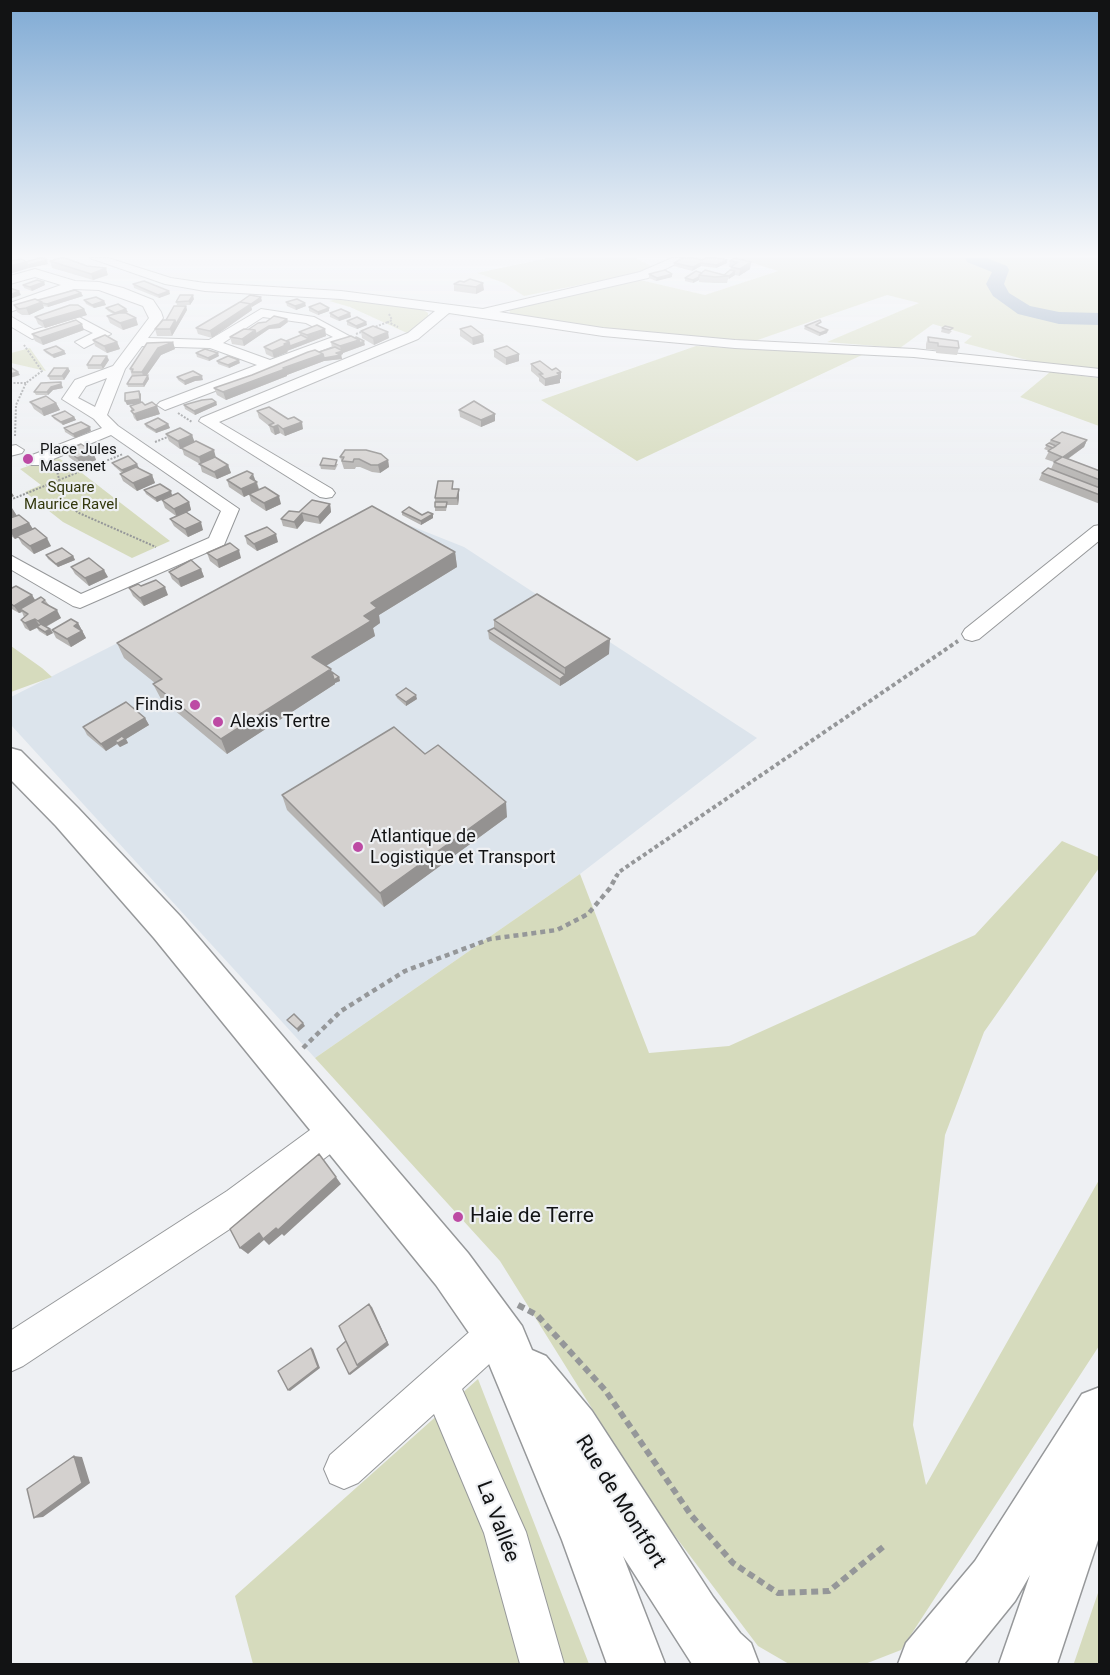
<!DOCTYPE html>
<html>
<head>
<meta charset="utf-8">
<style>
  body { margin:0 }
  #map { position:relative; width:1110px; height:1675px; overflow:hidden; background:#eef0f3; font-family:Roboto,sans-serif }
  canvas { display:block }
  .frame { position:absolute; inset:0; border:12px solid #121314; pointer-events:none }
</style>
</head>
<body>
<div id="map">
<canvas width="1110" height="1675"></canvas>
<div class="frame"></div>
</div>
<script>
const ctx = document.querySelector('canvas').getContext('2d');
ctx.lineJoin = 'round';
function fill(path, color) { ctx.fillStyle = color; ctx.fill(path, 'evenodd'); }
const toPath = rows => new Path2D(rows.map(r => 'M' + r).join(''));
function trace(path, color, width, dash) { ctx.strokeStyle = color; ctx.lineWidth = width; ctx.lineCap = dash ? 'butt' : 'round'; ctx.setLineDash(dash || []); ctx.stroke(path); }
function drawText(font, color, halo, rows, align = 'center') {
  ctx.font = font + ' Roboto,sans-serif'; ctx.lineWidth = 4.5; ctx.setLineDash([]); ctx.textBaseline = 'middle'; ctx.strokeStyle = halo; ctx.fillStyle = color; for (const [text, x, y, turn = 0] of rows) {
    ctx.save(); ctx.translate(x, y); ctx.rotate((+turn || 0) * Math.PI / 180); ctx.textAlign = isNaN(turn) ? turn : align; if (halo) ctx.strokeText(text, 0, 0); ctx.fillText(text, 0, 0); ctx.restore();
  }
}
fill(toPath([
  [376,512,464,547,757,738,580,874,315,1058,11,725,11,697]
]), '#dce4ec');
fill(toPath([
  [549,258,635,258,653,267,629,275,524,296,504,283,477,273],
  [738,258,1099,258,1099,370,1036,364,1034,362,964,343,972,336,933,324,900,348,827,342,919,303,887,295,752,342,607,329,510,314,509,307,640,280,705,295,778,271],
  [337,299,422,309,428,313,428,316,407,333,350,307,329,301],
  [696,346,862,355,637,461,541,400],
  [30,348,34,354,46,371,11,363,11,353],
  [1050,372,1099,378,1099,426,1020,397],
  [55,456,78,470,170,541,132,558,63,522,25,492,41,485,20,469],
  [11,646,42,668,52,677,11,692],
  [1062,841,1099,857,1099,868,984,1032,945,1135,913,1425,926,1485,1099,1180,1099,1346,901,1650,865,1664,789,1664,758,1646,654,1508,500,1261,315,1058,580,874,649,1053,729,1046,975,935],
  [478,1379,589,1664,253,1664,235,1596],
  [1099,1590,1099,1664,1073,1664,1074,1663]
]), '#d6dbbd');
fill(toPath([
  [965,258,987,258,1007,266,1009,270,1004,284,1009,293,1030,306,1059,312,1100,313,1100,325,1059,324,1018,314,993,296,986,284,992,272,967,262,965,258]
]), '#839bb6');
const minor = toPath([
  [90,258,108,258,171,278,205,283,341,291,483,309,640,272,672,258,687,258,648,278,499,312,603,328,735,340,914,349,1100,369,1100,377,914,357,735,348,603,336,449,313,418,339,219,422,332,489,335,493,332,497,326,498,320,497,199,421,201,418,408,333,435,311,341,299,205,291,165,284,90,258],
  [35,269,75,281,99,282,123,288,153,300,161,312,163,318,148,338,209,340,261,309,314,317,351,337,349,340,165,410,157,405,160,402,257,365,210,348,142,346,125,369,107,415,118,426,239,509,224,545,80,608,73,606,10,569,10,555,81,594,209,538,221,511,111,435,39,465,27,465,25,461,27,457,102,428,94,419,62,399,75,380,113,366,149,318,143,306,99,290,74,289,10,312,10,303,61,285,35,277,10,284,10,276,35,269],
  [263,317,306,323,333,337,270,360,223,343,263,317],
  [107,378,95,407,78,398,86,386,107,378],
  [10,316,34,330,79,317,111,334,84,348,75,342,93,333,78,326,32,339,10,326,10,316],
  [16,445,24,450,22,453,10,456,10,446,16,445],
  [1100,525,1100,540,979,639,972,641,965,639,962,634,965,629,1094,526,1100,525],
  [336,1114,347,1119,352,1130,347,1141,251,1215,23,1366,10,1372,10,1331,227,1191,325,1119,336,1114],
  [497,1313,510,1319,516,1332,510,1345,462,1389,526,1532,564,1664,520,1664,484,1533,434,1414,358,1483,344,1489,330,1483,324,1469,330,1455,484,1319,497,1313]
]);
const major = toPath([
  [10,748,21,751,78,808,180,916,468,1253,522,1326,532,1350,546,1356,592,1411,713,1597,740,1633,751,1643,759,1664,692,1664,623,1556,665,1664,607,1664,562,1540,487,1359,436,1285,154,938,56,826,10,779,10,748],
  [1100,1387,1100,1534,1057,1664,999,1664,1030,1575,1015,1601,964,1664,898,1664,906,1643,975,1561,1082,1394,1100,1387]
]);
trace(minor, '#96989a', 2);
trace(major, '#96989a', 3);
trace(toPath([
  [389,314,392,320,388,322,398,327],
  [356,334,388,322],
  [10,383,26,383],
  [178,413,192,422],
  [15,436,16,405,26,383,42,371,24,345],
  [155,442,170,436],
  [51,469,58,474,63,502,79,513,156,547],
  [10,500,123,454]
]), '#959799', 2, [2, 1.5]);
trace(toPath([
  [616,877,619,872,958,641]
]), '#959799', 4, [4, 3]);
trace(toPath([
  [303,1048,341,1011,405,971,490,939,557,930,588,914,610,888,617,875]
]), '#959799', 4.5, [5, 4]);
trace(toPath([
  [518,1305,537,1315,605,1390,691,1515,733,1563,778,1593,829,1591,883,1547]
]), '#959799', 6, [7, 4.5]);
fill(minor, '#fff');
fill(major, '#fff');
fill(toPath([
  [734,258,750,269,739,276,735,275,728,279,727,283,714,283,699,282,699,280,693,283,685,281,685,278,702,273,724,275,730,270,731,267,729,267,730,261],
  [702,260,727,263,716,268,701,266,692,271,674,266,674,263],
  [50,261,108,275,93,280,52,268],
  [649,274,672,277,656,281,649,278],
  [460,281,484,290,476,294,454,291,454,284],
  [44,282,45,285,32,291,24,288,23,285],
  [133,284,169,291,170,294,159,298,134,288],
  [81,293,83,296,48,307,43,306,44,308,29,315,22,315,17,312,14,305],
  [194,299,190,305,177,305,176,302],
  [84,300,104,301,106,305,94,308,86,304],
  [262,301,251,307,252,310,212,338,198,334,196,328,240,302],
  [286,302,306,306,296,310,287,306],
  [186,306,187,310,172,336,157,336,155,329],
  [309,307,329,308,329,311,318,315,309,311],
  [106,308,128,312,126,313,138,325,123,330,110,323,107,316,113,314,108,311],
  [84,309,87,315,45,328,38,324,35,317],
  [330,313,350,313,351,317,339,321,330,317],
  [347,321,366,322,367,325,357,329,347,325],
  [288,322,280,328,269,329,244,346,232,344,230,337,249,329],
  [805,326,820,326,819,326,828,330,827,333,819,336,804,329],
  [942,328,952,331,949,334,941,332],
  [325,329,326,336,287,351,288,352,274,358,266,354,264,347,286,341,300,335,299,332],
  [460,329,483,335,484,342,473,345,460,336],
  [84,330,43,345,35,341,32,334],
  [361,331,389,338,374,345,362,338],
  [928,337,959,348,957,355,936,353,936,350,926,349,926,344],
  [93,340,117,342,120,349,107,353,95,346],
  [173,342,175,349,161,355,147,375,148,375,149,379,144,387,128,387,127,384,132,376,130,369],
  [331,342,365,345,343,353,343,354,341,355,342,359,324,361,287,375,287,376,226,400,217,395,214,388,332,348],
  [44,350,64,351,66,354,54,358,46,353],
  [494,350,519,354,519,361,506,365,494,357],
  [196,353,219,356,209,361,197,357],
  [109,360,103,369,88,369,87,365],
  [217,361,240,363,229,368,218,364],
  [531,364,561,379,560,379,560,383,545,386,539,381,539,378,531,371],
  [68,368,70,371,64,380,50,380,48,376],
  [177,377,203,380,195,381,185,385,178,380],
  [61,382,63,388,53,390,48,395,36,395,34,392],
  [141,394,141,402,160,414,137,421,134,418,130,406,137,403,127,405],
  [30,402,56,403,60,410,44,416,34,409],
  [216,402,217,405,195,415,185,409,184,405],
  [459,410,495,414,495,421,481,427,460,417],
  [257,411,303,429,285,436,280,433,275,435,271,432,269,426,259,418],
  [52,416,74,417,76,420,63,425,54,419],
  [145,424,168,424,170,428,156,433,146,427],
  [64,428,91,431,75,438,65,432],
  [166,434,192,435,194,442,216,458,228,465,231,473,217,479,202,472,200,464,184,455,182,448,180,449,169,441],
  [1051,440,1087,440,1084,447,1068,459,1100,471,1100,504,1039,480,1042,473,1051,469,1054,462,1045,459,1049,451,1044,449],
  [66,450,93,452,96,460,81,466,69,457],
  [340,457,388,460,389,467,380,473,372,472,360,467,356,467,355,469,344,469],
  [112,463,152,475,155,483,137,491,123,481,120,474,122,473,114,466],
  [338,464,335,470,321,469,320,465],
  [227,480,255,482,257,482,259,489,281,504,266,511,251,501,249,494,244,497,229,487],
  [454,489,459,489,459,497,458,505,447,505,446,511,435,511,435,498],
  [144,490,172,495,157,502,146,494],
  [162,500,189,502,191,510,187,512,203,530,188,537,174,526,170,519,176,516,165,508],
  [330,504,331,512,320,524,304,521,297,529,283,526,281,519,299,512],
  [10,506,17,516,29,523,33,529,51,546,34,554,22,544,18,537,15,539,10,535],
  [402,512,422,515,433,518,421,525,402,515],
  [245,536,278,542,257,551,247,544],
  [455,552,457,567,379,615,380,623,373,628,375,636,326,666,332,672,339,677,340,681,335,683,335,684,227,754,161,699,153,684,155,683,124,658,117,643],
  [207,553,241,558,219,568,210,561],
  [46,555,73,556,75,560,58,567,48,559],
  [71,567,108,577,89,586,75,574],
  [201,569,204,577,181,587,172,579,169,572],
  [141,586,168,595,144,606,133,596,129,588],
  [10,589,32,595,35,601,45,600,49,605,61,618,46,627,50,629,53,633,47,636,39,631,37,628,30,631,25,628,21,620,24,617,22,612,19,613,10,608],
  [494,620,609,654,560,686,489,639,488,631,494,628],
  [78,623,86,638,71,647,56,638,52,630],
  [396,695,417,699,406,706,397,698],
  [145,718,149,725,126,739,128,743,120,747,117,744,106,751,87,735,83,727],
  [425,754,507,817,384,907,287,810,282,795]
]), '#b6b4b2');
fill(toPath([
  [47,260,48,264,29,268,28,265],
  [727,260,727,263,716,268,717,265],
  [26,262,29,268,10,274,10,266],
  [751,262,750,269,739,276,740,269],
  [701,263,701,266,692,271,693,267],
  [106,268,108,275,93,280,91,274],
  [735,271,735,275,729,279,729,276],
  [672,274,672,277,656,281,657,278],
  [699,277,699,280,693,283,693,280],
  [44,282,45,285,32,291,30,287],
  [483,283,484,290,476,294,476,287],
  [19,291,21,295,10,299,10,295],
  [169,291,170,294,159,298,158,295],
  [81,293,83,296,48,307,47,304],
  [193,295,194,299,190,305,189,301],
  [261,297,262,301,252,307,251,304],
  [104,301,106,305,94,308,92,305],
  [42,302,44,308,29,315,26,308],
  [305,303,306,306,296,310,295,306],
  [251,304,252,310,212,338,210,331],
  [186,306,187,310,172,336,170,329,175,320],
  [329,308,329,311,318,315,318,312],
  [84,309,87,315,45,328,42,321],
  [126,309,128,312,116,316,115,313],
  [350,313,351,317,339,321,338,318],
  [136,318,138,325,123,330,120,323],
  [287,319,288,322,280,328,269,329,244,346,242,339,255,330],
  [366,322,367,325,357,329,356,326],
  [82,324,84,330,43,345,40,338],
  [325,329,326,336,287,351,288,352,274,358,272,351,289,342,308,339,307,335],
  [828,330,827,333,819,336,820,333],
  [388,332,389,338,374,345,373,338],
  [483,335,484,342,473,345,472,338],
  [359,340,364,341,365,345,343,353,343,354,340,355,341,355,342,359,324,361,287,375,287,376,226,400,223,392,283,368,323,354,336,353,341,351,340,346],
  [117,342,120,349,107,353,104,346],
  [173,342,175,349,161,355,144,379,142,372,158,348],
  [64,351,66,354,54,358,52,355],
  [218,353,219,356,209,361,208,358],
  [519,354,519,361,506,365,506,358],
  [107,356,109,360,103,369,101,365],
  [239,360,240,363,229,368,228,365],
  [68,368,70,371,64,380,62,376],
  [18,372,20,375,10,378,10,374],
  [561,372,561,379,560,379,560,383,545,386,545,379],
  [148,375,149,379,144,387,143,384],
  [202,376,203,380,195,381,185,385,184,381,194,377],
  [61,384,63,388,53,390,48,395,47,392,51,387],
  [139,391,141,394,141,403,127,405,125,401],
  [216,402,217,405,195,415,194,411],
  [56,403,60,410,44,416,41,409],
  [157,406,160,414,137,421,134,414],
  [495,414,495,421,481,427,481,420],
  [74,417,76,420,63,425,61,422],
  [302,422,303,429,285,436,283,429],
  [168,424,170,428,156,433,155,430],
  [278,425,280,433,275,435,273,427],
  [90,427,91,431,75,438,73,434],
  [192,435,195,443,180,449,178,441],
  [1087,440,1084,447,1060,464,1063,457],
  [214,450,216,458,201,464,199,457],
  [93,452,96,460,81,466,77,458],
  [388,460,389,467,380,473,378,465],
  [137,464,139,468,124,474,122,470],
  [228,465,231,473,217,479,214,472],
  [253,474,259,490,244,497,241,489],
  [152,475,155,483,137,491,133,483],
  [459,489,459,497,458,505,457,498],
  [10,490,14,496,10,498],
  [171,491,172,495,157,502,155,498],
  [279,496,281,504,266,511,264,503],
  [189,502,191,510,177,517,174,509],
  [330,504,331,512,320,524,318,517],
  [12,508,17,516,10,518,10,509],
  [302,513,304,521,297,529,294,522],
  [433,514,433,518,421,525,421,521],
  [201,522,203,530,188,537,185,529],
  [29,523,34,531,15,539,10,531],
  [276,534,278,542,257,551,254,544],
  [47,538,51,546,34,554,30,546],
  [239,550,241,558,219,568,217,560],
  [455,552,457,567,379,615,380,623,373,628,375,636,319,670,312,657,364,616,371,603],
  [73,556,75,560,58,567,56,564],
  [201,569,204,577,181,587,178,579],
  [104,570,108,577,89,586,85,578],
  [165,587,168,595,144,606,140,598],
  [32,595,37,603,20,609,22,612,19,613,14,606],
  [57,610,61,618,43,628,38,621],
  [35,619,40,626,30,631,25,623],
  [78,623,86,638,71,647,67,639,74,626],
  [50,629,53,633,47,636,45,632],
  [610,639,609,654,565,683,565,668],
  [331,669,334,680,339,677,340,681,335,683,335,684,227,754,221,739],
  [565,675,565,683,560,686,560,679],
  [416,695,417,699,406,706,406,702],
  [145,718,149,725,126,739,128,743,120,747,115,741,117,744,106,751,101,744],
  [506,802,507,817,384,907,380,893],
  [303,1023,305,1026,298,1032,297,1029],
  [336,1177,341,1184,284,1236,282,1234,269,1245,264,1240,248,1254,240,1248,259,1233],
  [369,1304,372,1307,389,1345,350,1375,349,1374,357,1365],
  [311,1348,313,1349,320,1368,290,1391,288,1390],
  [74,1456,82,1457,90,1483,43,1517,34,1518]
]), '#949291');
const building = toPath([
  [39,258,43,258,47,260,28,265,26,262,39,258],
  [60,258,65,258,87,266,106,268,91,274,50,261,60,258],
  [683,258,694,258,702,260,705,258,717,258,727,260,717,265,701,263,693,267,674,263,683,258],
  [734,258,751,262,740,269,731,267,738,262,730,261,734,258],
  [22,259,26,262,10,266,10,261,22,259],
  [665,270,672,274,657,278,649,274,665,270],
  [705,270,728,276,715,277,699,275,705,270],
  [730,270,735,271,729,276,724,275,730,270],
  [696,271,702,273,699,275,699,277,693,280,685,278,696,271],
  [470,279,483,283,476,287,454,284,460,281,464,282,470,279],
  [37,280,44,282,30,287,23,285,37,280],
  [144,281,169,291,158,295,133,284,144,281],
  [10,288,19,291,10,295,10,288],
  [75,290,81,293,47,304,42,303,38,300,75,290],
  [180,295,193,295,189,301,176,302,180,295],
  [250,295,261,297,251,304,240,302,250,295],
  [96,297,104,301,92,305,84,300,96,297],
  [35,299,42,302,26,308,19,309,14,305,35,299],
  [297,299,305,303,295,306,286,302,297,299],
  [240,302,251,304,210,331,196,328,240,302],
  [320,303,329,308,318,312,309,307,320,303],
  [118,304,126,309,115,313,106,308,118,304],
  [70,305,78,305,84,309,42,321,35,317,70,305],
  [174,306,186,306,176,324,175,320,166,320,174,306],
  [341,309,350,313,338,318,330,313,341,309],
  [119,313,126,313,136,318,120,323,107,316,119,313],
  [274,316,287,319,279,324,269,326,256,334,255,330,249,329,258,323,266,322,274,316],
  [357,317,366,322,356,326,347,321,357,317],
  [76,320,82,324,40,338,32,334,76,320],
  [163,320,175,320,170,329,155,329,163,320],
  [820,320,821,322,816,325,828,330,820,333,805,326,820,320],
  [317,325,325,329,307,335,299,332,317,325],
  [373,326,388,332,373,338,361,331,373,326],
  [471,326,483,335,472,338,460,329,471,326],
  [945,326,953,328,950,330,942,328,945,326],
  [244,329,255,330,242,339,230,337,244,329],
  [105,335,117,342,104,346,93,340,105,335],
  [301,335,309,339,290,346,289,342,286,341,301,335],
  [351,336,359,340,340,346,331,342,351,336],
  [356,337,364,341,360,343,359,340,355,338,356,337],
  [928,337,958,341,959,348,938,346,938,343,929,342,928,337],
  [281,339,289,342,284,344,286,345,272,351,264,347,281,339],
  [173,342,158,348,142,372,132,372,133,369,130,369,147,343,173,342],
  [56,346,64,351,52,355,44,350,56,346],
  [507,346,519,354,506,358,494,350,507,346],
  [335,347,343,351,336,353,341,355,324,358,323,354,319,352,335,347],
  [205,349,218,353,208,358,196,353,205,349],
  [315,350,323,354,283,368,285,369,223,392,214,388,252,375,308,352,315,350],
  [93,356,107,356,101,365,87,365,93,356],
  [228,356,239,360,228,365,217,361,228,356],
  [540,361,552,370,556,368,561,372,557,373,560,375,545,379,539,374,543,374,531,364,540,361],
  [10,367,18,372,10,374,10,367],
  [54,368,68,368,62,376,48,376,54,368],
  [193,371,202,376,194,377,184,381,177,377,193,371],
  [148,375,143,384,127,384,132,376,148,375],
  [61,382,61,384,51,387,47,392,34,392,41,383,61,382],
  [139,391,140,399,125,401,125,393,139,391],
  [46,396,56,403,41,409,30,402,46,396],
  [212,399,216,402,194,411,184,405,202,400,212,399],
  [474,401,495,414,481,420,459,410,474,401],
  [142,402,145,405,152,402,157,406,134,414,131,411,134,410,130,406,142,402],
  [269,407,288,419,294,417,302,422,283,429,278,425,273,427,269,425,274,423,257,411,269,407],
  [65,411,74,417,61,422,52,416,65,411],
  [158,418,168,424,155,430,145,424,158,418],
  [81,422,90,427,73,434,64,428,81,422],
  [180,428,192,435,178,441,166,434,180,428],
  [1062,432,1087,440,1063,457,1100,471,1100,480,1054,462,1062,457,1048,451,1060,443,1051,440,1062,432],
  [196,441,214,450,199,457,181,448,196,441],
  [1049,443,1056,446,1053,448,1046,445,1049,443],
  [81,444,93,452,77,458,66,450,81,444],
  [345,450,366,450,381,454,388,460,378,465,371,465,359,459,354,459,353,462,342,461,344,457,340,457,345,450],
  [128,456,137,464,122,470,112,463,128,456],
  [215,457,228,465,214,472,199,464,215,457],
  [323,458,337,460,335,466,320,465,323,458],
  [136,467,152,475,133,483,120,474,136,467],
  [1048,468,1100,488,1100,495,1042,473,1048,468],
  [247,471,253,474,250,478,257,482,241,489,227,480,247,471],
  [438,481,453,481,452,489,459,489,457,498,435,498,438,481],
  [160,484,171,491,155,498,144,490,160,484],
  [265,487,279,496,264,503,249,494,265,487],
  [178,493,189,502,174,509,162,500,178,493],
  [312,500,330,504,318,517,302,513,294,522,281,519,289,511,299,512,312,500],
  [435,502,447,502,446,507,435,507,435,502],
  [372,506,455,552,371,603,377,608,364,616,371,621,312,657,331,669,221,739,153,684,162,679,117,643,372,506],
  [409,507,422,515,428,512,433,514,421,521,402,512,409,507],
  [186,512,201,522,185,529,170,519,186,512],
  [19,515,29,523,10,531,10,518,19,515],
  [267,527,276,534,254,544,245,536,267,527],
  [35,528,47,538,30,546,17,536,35,528],
  [230,543,239,550,217,560,207,553,230,543],
  [62,548,73,556,56,564,46,555,62,548],
  [89,558,104,570,85,578,71,567,89,558],
  [191,560,201,569,178,579,169,572,191,560],
  [156,580,165,587,140,598,129,588,138,584,141,586,156,580],
  [16,586,32,595,14,606,10,603,10,589,16,586],
  [537,594,610,639,565,668,494,620,537,594],
  [41,597,45,600,42,602,57,610,38,621,35,619,25,623,21,620,28,614,20,609,41,597],
  [71,619,78,623,74,626,82,631,67,639,52,630,71,619],
  [41,624,50,629,45,632,37,627,41,624],
  [494,628,565,675,560,679,488,631,494,628],
  [332,672,339,677,334,680,332,672],
  [406,688,416,695,406,702,396,695,406,688],
  [126,702,145,718,101,744,83,727,126,702],
  [394,727,425,754,438,745,506,802,380,893,282,795,394,727],
  [122,736,125,739,118,743,115,741,122,736],
  [294,1014,303,1023,297,1029,287,1020,294,1014],
  [319,1154,336,1177,278,1230,276,1228,263,1239,259,1233,240,1248,230,1229,319,1154],
  [369,1304,387,1342,357,1365,339,1326,369,1304],
  [346,1341,357,1365,359,1366,349,1374,337,1349,346,1341],
  [311,1348,318,1367,288,1390,278,1371,311,1348],
  [74,1456,82,1483,34,1518,27,1489,74,1456]
]);
fill(building, '#d4d1cf');
trace(building, '#949291', 1.5);
const sky = ctx.createLinearGradient(0, 0, 0, 492);
sky.addColorStop(0, '#7faad4');
sky.addColorStop(0.52, '#f7f8fa');
sky.addColorStop(1, '#f7f8fa00');
ctx.fillStyle = sky;
ctx.fillRect(0, 0, 1110, 492);
for (const [x, y, r, color] of [
  [28,459,6,"#bd4aa4"],
  [195,705,6,"#bd4aa4"],
  [218,722,6,"#bd4aa4"],
  [358,847,6,"#bd4aa4"],
  [458,1217,6,"#bd4aa4"]
]) { const dot = new Path2D(); dot.arc(x, y, r, 0, 2 * Math.PI); ctx.fillStyle = color; ctx.fill(dot); trace(dot, '#eef0f3', 2); }
drawText('15px', '#121314', '#eef0f3', [
  ["Place Jules",40,450],
  ["Massenet",40,467]
], 'left');
drawText('15px', '#32370c', '#eef0f3', [
  ["Square",71,488],
  ["Maurice Ravel",71,505]
]);
drawText('18px', '#121314', '#eef0f3', [
  ["Findis",183,705,"right"],
  ["Alexis Tertre",230,722],
  ["Atlantique de",370,837],
  ["Logistique et Transport",370,858]
], 'left');
drawText('21px', '#121314', '#eef0f3', [
  ["Haie de Terre",470,1217]
], 'left');
drawText('21px', '#121314', '#eef0f3', [
  ["Rue de Montfort",620,1502,58],
  ["La Vallée",497,1522,69]
]);
</script>
</body>
</html>
